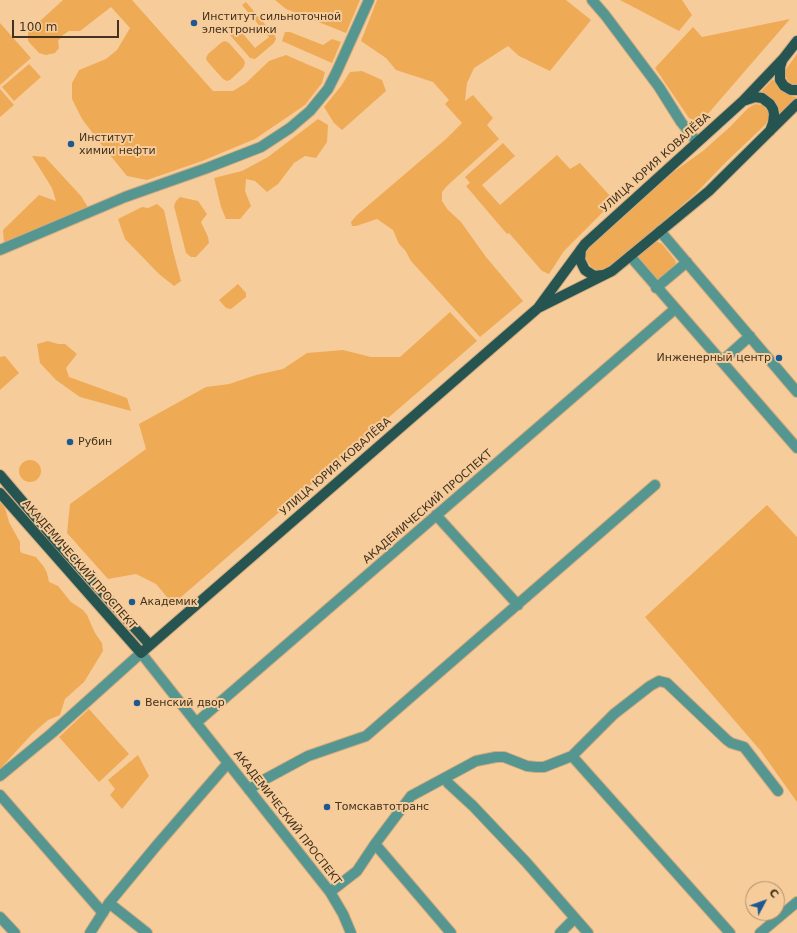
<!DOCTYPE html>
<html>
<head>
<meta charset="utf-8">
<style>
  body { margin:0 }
  #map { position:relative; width:797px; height:933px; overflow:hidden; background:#f6cc9b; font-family:"DejaVu Sans",sans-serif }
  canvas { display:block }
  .north { position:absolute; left:745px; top:881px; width:40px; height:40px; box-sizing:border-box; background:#f6cc9b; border:1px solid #ae8e69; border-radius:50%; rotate:49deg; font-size:11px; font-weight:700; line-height:16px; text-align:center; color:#43321f }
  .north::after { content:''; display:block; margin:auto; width:14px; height:18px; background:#1d5990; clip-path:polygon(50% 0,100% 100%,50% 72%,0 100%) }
  .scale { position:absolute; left:12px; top:20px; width:107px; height:18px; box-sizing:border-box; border:2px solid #43321f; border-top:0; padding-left:5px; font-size:12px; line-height:14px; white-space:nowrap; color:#43321f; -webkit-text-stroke:3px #f6cc9b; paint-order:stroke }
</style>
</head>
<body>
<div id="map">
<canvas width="797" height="933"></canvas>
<div class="north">С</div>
<div class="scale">100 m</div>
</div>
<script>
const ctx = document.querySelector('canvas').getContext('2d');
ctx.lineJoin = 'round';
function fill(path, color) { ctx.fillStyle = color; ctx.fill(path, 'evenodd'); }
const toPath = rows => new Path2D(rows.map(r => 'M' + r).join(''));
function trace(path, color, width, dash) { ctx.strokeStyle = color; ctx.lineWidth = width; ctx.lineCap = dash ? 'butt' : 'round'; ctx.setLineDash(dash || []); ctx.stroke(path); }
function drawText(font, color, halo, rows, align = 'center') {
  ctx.font = font + ' "DejaVu Sans",sans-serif'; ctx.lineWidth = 4; ctx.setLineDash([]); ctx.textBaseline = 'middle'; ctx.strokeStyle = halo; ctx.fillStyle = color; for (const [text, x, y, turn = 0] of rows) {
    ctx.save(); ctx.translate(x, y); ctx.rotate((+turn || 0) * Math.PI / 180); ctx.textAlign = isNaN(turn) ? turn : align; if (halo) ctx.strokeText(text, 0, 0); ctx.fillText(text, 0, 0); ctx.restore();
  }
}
fill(toPath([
  [63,0,132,0,213,91,233,91,246,83,269,61,286,55,325,72,322,83,305,105,255,139,202,161,147,180,127,176,101,144,82,119,72,99,72,83,79,70,106,59,117,50,130,28,111,7,80,31,69,31,63,35,58,41,59,48,55,53,46,55,39,53,28,41,28,32],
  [275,0,360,0,346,33,286,9],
  [377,0,566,0,591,20,550,71,519,56,508,46,474,68,467,83,465,101,473,95,493,118,487,125,499,139,448,185,442,192,442,201,448,210,461,222,486,257,523,301,480,337,411,261,405,250,399,244,393,230,377,219,356,226,352,226,351,222,357,215,446,139,462,123,445,104,449,100,433,82,396,70,386,58,361,41],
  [620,0,682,0,692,15,679,31],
  [246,2,275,36,276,39,274,43,255,59,250,58,230,35,238,28,255,48,269,37,242,5],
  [790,19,706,116,700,121,695,121,689,118,655,68,693,27,702,37],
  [0,23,31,58,0,85],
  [285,32,290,32,323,45,332,39,341,42,332,63,282,41],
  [225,41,229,43,244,60,245,63,243,68,230,80,227,81,223,79,207,61,206,58,208,54,222,42],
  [797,54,797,86,796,86,792,85,787,80,785,73,786,69],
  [29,64,41,77,14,101,2,87],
  [362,71,382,80,386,91,342,130,334,123,324,107,341,86,350,72],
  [773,79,781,91,791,96,797,97,797,100,780,115,777,104,773,100,760,93],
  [0,89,14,105,0,117],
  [755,104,763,105,768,111,769,119,765,125,726,162,696,193,621,258,609,267,600,271,592,268,585,258,586,253,590,245,672,173,703,151,731,126,748,108],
  [318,119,328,125,327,142,316,158,305,156,294,163,278,184,267,192,255,181,246,179,245,191,251,206,240,219,226,219,221,207,214,178,242,171,268,157],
  [503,143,515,156,482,185,500,205,557,155,570,169,580,163,611,197,611,204,564,251,549,274,542,271,509,233,507,234,466,186,470,183,465,177],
  [32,156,45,157,81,196,89,209,4,243,3,230,39,195,56,201,52,188],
  [180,197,198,201,207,214,201,222,208,237,209,243,196,257,191,257,186,253,174,206,176,201],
  [157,204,164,210,173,251,181,281,174,286,159,274,125,239,118,219,142,207,148,208],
  [656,242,658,242,662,244,675,260,676,263,675,266,661,280,656,281,637,259,638,256],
  [238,284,246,293,246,297,231,309,226,308,219,300],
  [450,312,477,341,173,604,156,584,136,574,108,579,67,533,70,504,146,449,139,424,206,387,229,384,256,375,283,369,307,353,343,350,371,357,400,357],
  [48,341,58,344,65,344,77,354,66,368,69,377,127,398,131,411,80,397,56,380,40,363,37,344],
  [5,356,19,373,0,390,0,357],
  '19 471a11 11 0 1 1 22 0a11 11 0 1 1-22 0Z',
  [0,502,5,508,9,522,20,542,20,551,22,553,36,557,44,567,47,573,49,582,58,586,71,602,83,610,87,615,95,633,102,643,103,651,84,682,65,699,60,715,48,720,32,734,0,769],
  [767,505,797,537,797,802,760,750,645,617],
  [89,709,129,754,99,782,59,737],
  [138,755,149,776,122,809,110,795,115,789,108,780]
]), '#efaa55');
const minor = toPath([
  [592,0,605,15,659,87,681,122,697,142],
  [660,231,797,392],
  [0,250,125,197,207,168,261,147,290,128,310,111,328,89,337,71,369,0],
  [630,256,797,448],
  [656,288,687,262],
  [722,361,750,336],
  [436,515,518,605],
  [196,723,675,309],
  [572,756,730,933],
  [0,776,52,733,141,653,330,892,343,914,351,933],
  [445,778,448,783,473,806,526,862,588,933],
  [249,790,258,783,308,756,366,736,655,485],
  [0,795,103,913],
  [375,844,451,933],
  [330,892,357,871,375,844,411,796,476,761,496,757,504,757,527,766,536,767,544,767,572,756,614,714,650,686,659,681,667,683,727,740,731,743,744,747,778,791],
  [109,903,147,933],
  [0,917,15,933],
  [90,933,109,903,157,845,228,763],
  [560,933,575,918],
  [760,933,797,902]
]);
const major = toPath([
  [782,61,780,67,780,80,784,86,791,90,797,90],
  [743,101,755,97,762,98,770,104,773,109,774,114,773,123,770,131],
  [581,249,580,260,585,270,594,276,603,275],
  [540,307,612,271,709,191,797,104],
  [0,475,57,542,150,645],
  [0,493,141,653,538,308,585,244,743,101,783,59,797,41]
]);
trace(minor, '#cfaa80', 12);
trace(major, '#cfaa80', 12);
trace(minor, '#559691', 10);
trace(major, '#265451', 10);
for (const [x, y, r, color] of [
  [194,23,4,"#1d5990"],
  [71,144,4,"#1d5990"],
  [779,358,4,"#1d5990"],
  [70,442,4,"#1d5990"],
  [132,602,4,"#1d5990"],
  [137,703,4,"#1d5990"],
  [327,807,4,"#1d5990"]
]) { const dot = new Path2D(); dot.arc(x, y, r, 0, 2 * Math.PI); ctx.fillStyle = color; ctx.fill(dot); trace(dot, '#f6cc9b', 1.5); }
drawText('11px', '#43321f', '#f6cc9b', [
  ["Институт сильноточной",202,17],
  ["электроники",202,30],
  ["Институт",79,138],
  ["химии нефти",79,151],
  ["Инженерный центр",771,358,"right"],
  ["Рубин",78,442],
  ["Академик",140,602],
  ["Венский двор",145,703],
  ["Томскавтотранс",335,807]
], 'left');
drawText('11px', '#43321f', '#f6cc9b', [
  ["УЛИЦА ЮРИЯ КОВАЛЁВА",656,163,-42],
  ["УЛИЦА ЮРИЯ КОВАЛЁВА",336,467,-41],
  ["АКАДЕМИЧЕСКИЙ ПРОСПЕКТ",428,507,-41],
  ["АКАДЕМИЧЕСКИЙ ПРОСПЕКТ",79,565,49],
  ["АКАДЕМИЧЕСКИЙ ПРОСПЕКТ",287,818,52]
]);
</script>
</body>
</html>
